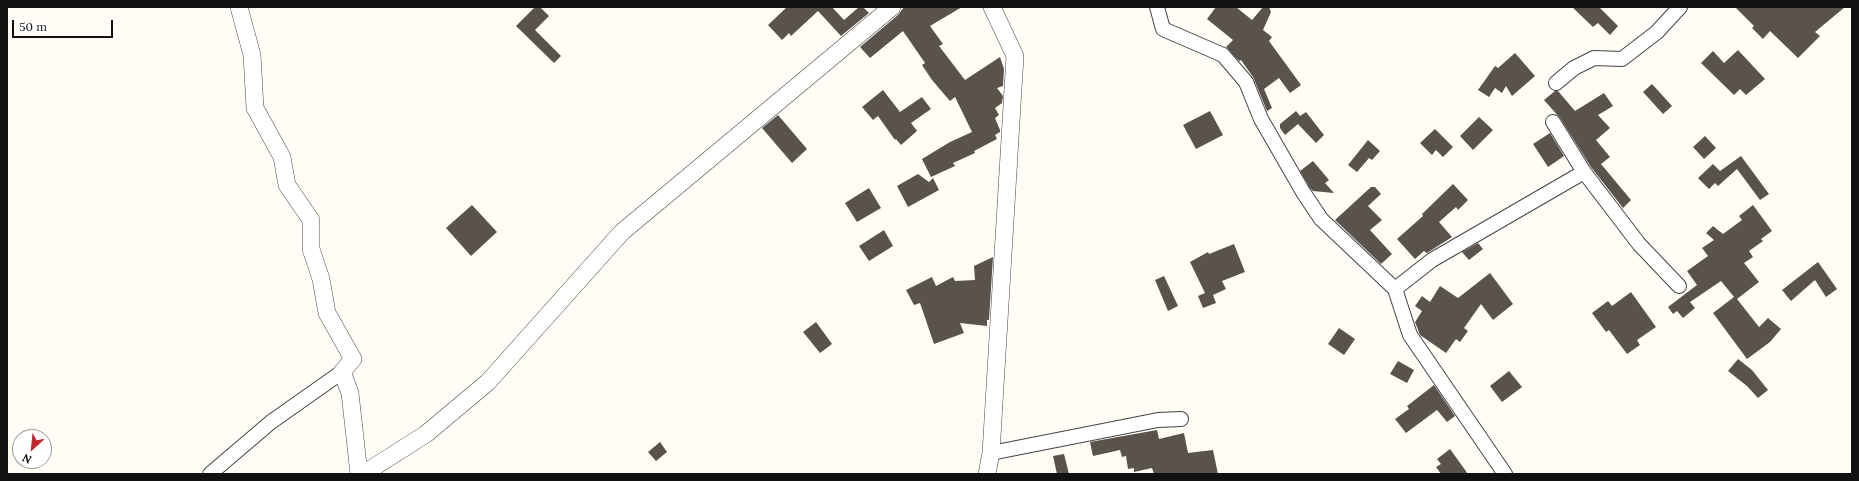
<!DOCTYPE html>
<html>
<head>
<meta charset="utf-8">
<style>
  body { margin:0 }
  #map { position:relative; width:1859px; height:481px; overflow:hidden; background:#fffdf5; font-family:Lora,serif }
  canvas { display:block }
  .frame { position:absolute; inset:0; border:8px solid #111; pointer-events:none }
  .north { position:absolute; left:12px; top:429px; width:40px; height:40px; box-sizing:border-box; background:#fff; border:1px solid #a0a0a0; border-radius:50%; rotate:207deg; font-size:11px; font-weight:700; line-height:16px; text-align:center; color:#111 }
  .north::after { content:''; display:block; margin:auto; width:14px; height:18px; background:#c4262e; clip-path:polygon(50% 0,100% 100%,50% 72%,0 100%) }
  .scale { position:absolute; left:12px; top:20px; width:101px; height:18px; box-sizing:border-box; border:2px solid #111; border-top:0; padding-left:5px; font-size:12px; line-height:14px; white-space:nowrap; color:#111; -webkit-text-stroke:3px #fff; paint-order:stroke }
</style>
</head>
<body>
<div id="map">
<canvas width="1859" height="481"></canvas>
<div class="frame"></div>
<div class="north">N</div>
<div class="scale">50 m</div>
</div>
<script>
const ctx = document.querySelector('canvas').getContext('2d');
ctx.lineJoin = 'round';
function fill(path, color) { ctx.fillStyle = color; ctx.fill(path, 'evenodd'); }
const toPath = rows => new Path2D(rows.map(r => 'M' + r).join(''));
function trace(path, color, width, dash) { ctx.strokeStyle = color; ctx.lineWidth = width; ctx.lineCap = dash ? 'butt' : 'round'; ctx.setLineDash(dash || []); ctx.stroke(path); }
fill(toPath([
  [535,7,540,7,549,16,535,30,561,56,554,63,516,26],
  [787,7,832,7,844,20,859,7,863,7,869,13,841,36,818,11,791,36,789,33,782,40,768,25],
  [904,7,962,7,930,26,943,44,939,46,965,80,1000,57,1004,69,1003,86,997,88,1003,96,1002,103,995,108,999,115,995,118,1000,130,1000,132,995,135,997,139,974,151,975,153,953,163,955,166,931,177,922,159,950,142,972,132,955,97,950,101,932,80,922,65,925,63,903,31,870,58,860,47,898,15],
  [1216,7,1236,7,1252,20,1263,7,1269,7,1271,12,1263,30,1272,37,1269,41,1301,85,1290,93,1279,78,1264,89,1272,108,1267,111,1253,77,1241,60,1239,61,1226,47,1233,40,1207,19],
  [1572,7,1599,7,1618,26,1610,35,1598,23,1593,27],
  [1735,7,1845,7,1815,32,1820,36,1798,58,1770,31,1763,39,1752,28,1754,26],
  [1738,50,1765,79,1746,95,1740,89,1734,95,1701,63,1713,51,1724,63],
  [1515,53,1535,76,1512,96,1506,86,1502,93,1495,88,1489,97,1478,90,1495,66,1498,68],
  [1652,84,1672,106,1663,114,1643,92],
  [883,90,900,112,922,97,931,109,911,123,917,131,901,145,896,139,895,140,878,116,873,120,862,107],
  [1555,91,1558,91,1575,111,1604,93,1613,106,1598,115,1610,128,1596,140,1610,157,1601,164,1631,200,1623,208,1591,167,1560,118,1544,100],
  [1210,111,1223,135,1196,149,1183,125],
  [1296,111,1300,116,1306,112,1324,135,1316,143,1298,124,1285,135,1280,128,1280,124],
  [778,115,807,149,792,163,762,128],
  [1479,117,1493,130,1473,150,1460,136],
  [1435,129,1453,147,1443,157,1436,150,1432,155,1420,143],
  [1550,133,1564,156,1548,167,1533,144],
  [1705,136,1716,148,1704,159,1693,147],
  [1368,140,1380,151,1372,160,1369,158,1357,172,1348,165],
  [1741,156,1769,194,1760,200,1737,169,1718,186,1715,183,1709,189,1698,178,1713,164,1720,171],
  [1313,161,1329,180,1325,183,1334,193,1313,191,1310,188,1300,171],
  [918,174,929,182,933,178,939,190,908,207,897,186],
  [1453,184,1468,200,1458,210,1456,207,1439,222,1452,237,1427,253,1424,251,1415,259,1397,239,1423,216,1422,214],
  [1371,187,1375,187,1381,194,1368,206,1382,220,1370,230,1392,254,1381,264,1335,220],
  [869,188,881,208,857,222,845,203],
  [472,205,497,232,471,256,446,228],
  [1753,205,1772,231,1761,239,1763,241,1749,251,1753,257,1744,263,1759,282,1737,299,1759,327,1768,318,1781,329,1770,342,1747,359,1713,313,1734,297,1721,281,1690,302,1695,308,1683,318,1677,311,1673,314,1668,307,1697,285,1687,271,1708,256,1702,248,1714,240,1706,233,1713,226,1723,234,1742,220,1739,216],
  [884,230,893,246,869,261,859,246],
  [1478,243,1483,249,1469,260,1462,252],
  [1234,244,1245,272,1222,281,1226,289,1213,295,1216,303,1203,308,1198,296,1205,293,1190,262,1208,252,1209,254],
  [993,257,989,320,987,320,987,326,960,323,964,333,934,344,920,303,914,305,906,290,932,277,936,286,953,277,955,281,975,280,974,266],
  [1818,262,1837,289,1826,297,1815,280,1791,301,1782,290],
  [1490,273,1513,304,1493,320,1481,304,1464,328,1468,331,1460,342,1456,339,1446,353,1420,335,1415,322,1422,311,1415,306,1422,296,1430,302,1440,286,1458,298],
  [1164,276,1178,306,1168,311,1155,280],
  [1631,292,1656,327,1637,340,1640,345,1627,354,1609,330,1606,332,1592,313,1608,301,1612,306],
  [816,322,832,344,820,353,803,332],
  [1339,328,1355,339,1344,355,1328,344],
  [1738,359,1752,370,1768,390,1758,398,1747,386,1728,371],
  [1398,361,1414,370,1407,383,1390,374],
  [1509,371,1522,387,1502,402,1490,386],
  [1434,385,1455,416,1447,422,1437,410,1406,433,1395,419,1409,409,1407,406],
  [1157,430,1159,439,1184,433,1188,453,1213,450,1218,474,1154,474,1152,468,1134,472,1134,468,1128,469,1126,456,1122,457,1120,450,1093,456,1090,442],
  [660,442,667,452,656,461,648,452],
  [1450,449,1468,474,1441,474,1436,467,1441,464,1437,459],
  [1064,454,1069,474,1057,474,1053,456]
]), '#5a524d');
const minor = toPath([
  [1157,7,1163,29,1223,55,1246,82,1261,119,1303,192,1321,219,1395,289,1410,335,1505,474],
  [1556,83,1574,68,1594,58,1622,59,1657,32,1680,7],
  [1553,122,1584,172,1639,244,1679,286],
  [1395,289,1432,260,1584,172],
  [991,453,1158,420,1181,419],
  [210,474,271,422,342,372]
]);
const tertiary = toPath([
  [239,7,252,55,255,108,282,157,287,185,311,220,311,249,321,279,327,313,353,359,342,372,350,393,359,474],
  [363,474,426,434,488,382,622,232,892,7],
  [987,474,991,453,1015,56,992,7]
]);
trace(minor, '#444', 16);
trace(tertiary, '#444', 18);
trace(minor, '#fff', 14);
trace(tertiary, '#fff', 17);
</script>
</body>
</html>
